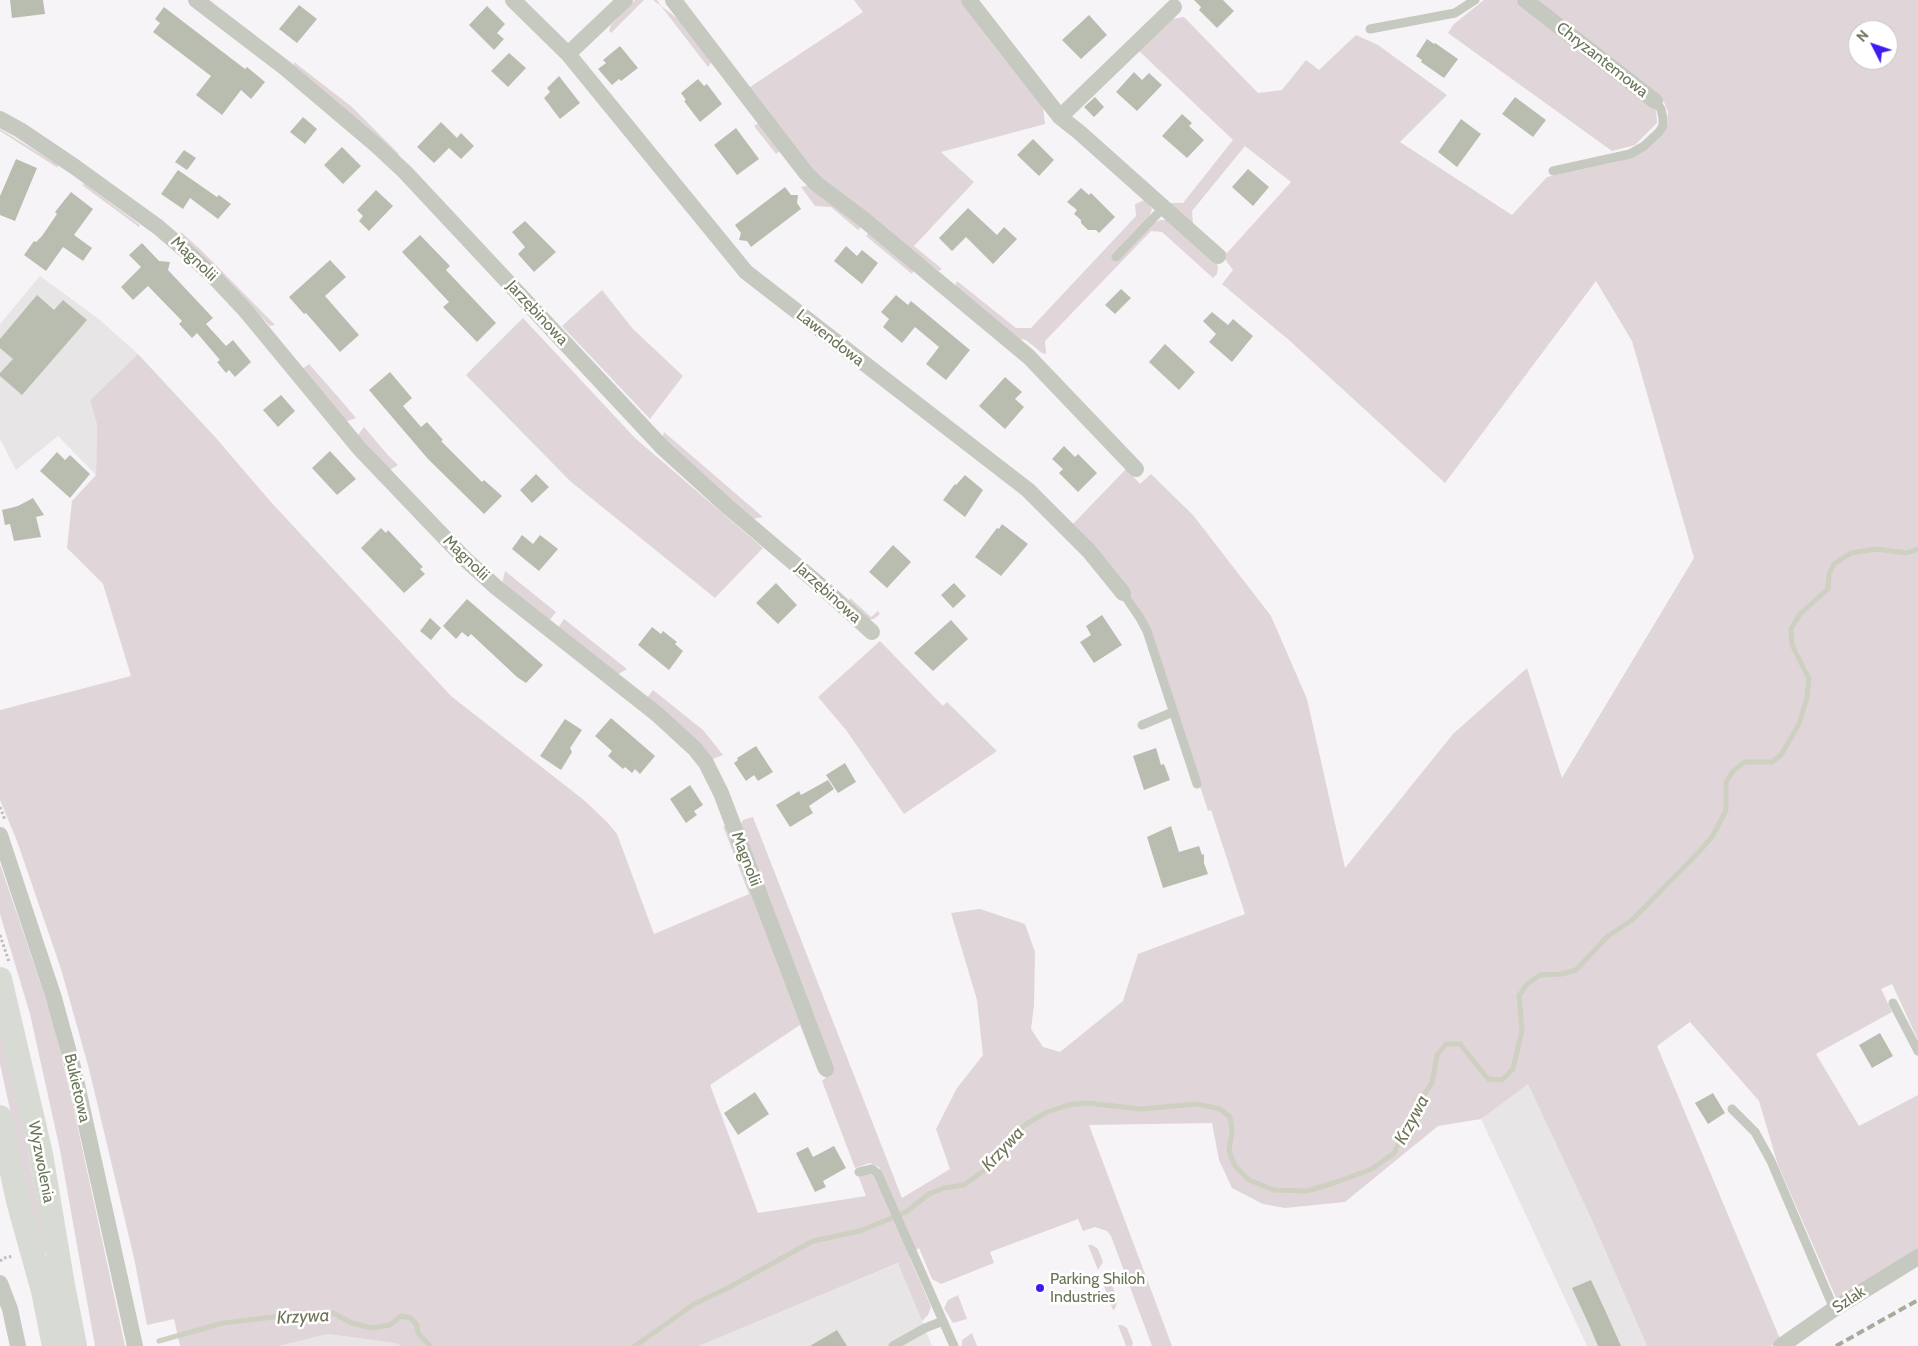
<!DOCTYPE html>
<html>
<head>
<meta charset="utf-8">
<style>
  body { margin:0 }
  #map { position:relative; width:1918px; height:1346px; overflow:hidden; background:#f7f4f7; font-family:Cabin,sans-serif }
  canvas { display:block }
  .north { position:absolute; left:1848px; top:20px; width:50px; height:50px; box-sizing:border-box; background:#fff; border:1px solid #c3c8bc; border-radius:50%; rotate:311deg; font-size:14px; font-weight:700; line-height:20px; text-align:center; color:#6a7558 }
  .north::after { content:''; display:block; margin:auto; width:18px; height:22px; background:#3e1def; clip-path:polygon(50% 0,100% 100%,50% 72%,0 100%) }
</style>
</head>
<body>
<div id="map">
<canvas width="1918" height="1346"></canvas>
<div class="north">N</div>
</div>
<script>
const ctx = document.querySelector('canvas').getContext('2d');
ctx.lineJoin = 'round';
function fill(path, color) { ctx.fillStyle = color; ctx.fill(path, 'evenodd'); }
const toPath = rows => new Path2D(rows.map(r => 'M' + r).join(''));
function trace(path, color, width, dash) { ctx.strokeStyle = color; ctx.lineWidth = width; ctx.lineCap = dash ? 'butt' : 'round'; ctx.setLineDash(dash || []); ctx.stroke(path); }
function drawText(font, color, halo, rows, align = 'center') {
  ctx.font = font + ' Cabin,sans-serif'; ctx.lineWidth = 5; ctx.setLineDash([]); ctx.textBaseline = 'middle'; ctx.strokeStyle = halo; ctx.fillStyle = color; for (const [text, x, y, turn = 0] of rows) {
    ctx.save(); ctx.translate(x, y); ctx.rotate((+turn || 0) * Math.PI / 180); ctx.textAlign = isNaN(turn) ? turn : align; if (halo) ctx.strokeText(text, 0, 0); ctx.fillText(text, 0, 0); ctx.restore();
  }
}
fill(toPath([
  [40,276,100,320,138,354,90,400,97,425,96,475,58,436,16,470,0,439,0,324],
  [1528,1083,1591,1218,1647,1346,1587,1346,1481,1119],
  [899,1263,932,1346,699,1346],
  [328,1334,395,1343,402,1346,278,1346]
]), '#e7e5e5');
fill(toPath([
  [635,0,644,0,611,33,609,31,611,25],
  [653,0,657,0,661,6,682,22,710,58,711,63,708,67,661,6],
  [681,0,684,0,750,87,863,12,854,0,963,0,1043,107,1045,124,941,152,974,182,914,246,942,269,939,271,824,183],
  [1484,0,1516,0,1520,3,1651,103,1656,110,1657,123,1635,145,1612,151,1448,33,1454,24],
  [1534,0,1918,0,1918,1040,1892,984,1881,989,1892,1012,1816,1054,1859,1126,1918,1095,1918,1250,1837,1300,1778,1165,1759,1101,1690,1022,1657,1046,1781,1341,1770,1346,1647,1346,1591,1218,1528,1084,1481,1119,1438,1126,1345,1202,1285,1208,1263,1204,1232,1188,1219,1160,1212,1123,1089,1125,1172,1346,1152,1346,1111,1236,1107,1231,1095,1227,1083,1231,1078,1219,990,1252,994,1263,941,1284,932,1279,919,1248,909,1256,931,1307,928,1315,922,1321,898,1263,699,1346,402,1346,395,1343,328,1334,278,1346,180,1346,174,1319,147,1325,134,1258,89,1069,61,969,17,841,0,800,0,710,131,676,103,584,67,548,72,501,96,475,97,425,90,400,138,354,216,438,270,501,451,696,585,801,608,823,617,834,654,934,749,894,723,826,728,827,820,1066,818,1071,800,1025,710,1085,758,1213,866,1196,858,1175,868,1173,875,1177,892,1197,879,1167,870,1163,855,1168,822,1081,833,1070,740,826,743,820,753,817,902,1198,950,1169,936,1129,957,1088,983,1055,977,1000,951,913,980,909,1025,924,1035,952,1034,1005,1031,1029,1043,1047,1060,1052,1123,1001,1138,954,1245,914,1211,810,1208,811,1176,712,1143,617,1127,590,1071,526,1126,469,1140,484,1151,474,1193,515,1271,616,1307,699,1345,868,1453,734,1527,668,1562,778,1694,558,1632,341,1596,281,1445,483,1290,341,1222,284,1233,270,1224,258,1169,203,1183,203,1233,140,1137,49,1166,20,1184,17,1258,93,1282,90,1306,60,1319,70,1356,35,1378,45,1447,95,1400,142,1512,215,1547,177,1615,162,1634,156,1649,147,1659,138,1668,125,1668,112,1664,102],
  [1858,30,1888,30,1888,60,1858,60],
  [1245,146,1291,182,1227,253,1193,224,1192,211],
  [294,62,352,107,399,154,396,157,294,66],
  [760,122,781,150,776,154,754,126],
  [0,129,57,164,58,168,0,131],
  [85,184,140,225,139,227,82,185],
  [809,185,862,226,858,230,831,207,815,206,801,187],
  [1145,200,1152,209,1149,217,1112,257,1116,262,1152,224,1160,220,1167,220,1217,264,1218,268,1217,274,1213,278,1162,232,1151,231,1045,341,1046,354,1042,353,1026,340,1015,338,955,286,957,281,1016,328,1031,328,1136,216,1135,204],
  [870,231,914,270,912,274,866,236],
  [181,232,200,249,275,325,270,326,205,259,180,237],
  [602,290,633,329,683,376,650,419,562,326],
  [523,318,635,438,763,548,715,598,570,481,466,375],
  [309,364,339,398,356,418,345,422,301,370],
  [364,427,387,454,398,465,390,470,358,435],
  [664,432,763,517,753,519,662,439],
  [505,571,556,612,549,621,502,584],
  [850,598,871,617,878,611,880,614,874,619,867,620,848,604],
  [564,619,627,669,617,675,558,628],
  [880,641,943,706,947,702,997,751,904,814,846,730,818,697],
  [653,690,703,730,723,755,710,760,647,698],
  [0,864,51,1014,70,1092,125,1346,95,1346,60,1150,30,1014,0,914],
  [0,1026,27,1145,46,1252,44,1253,30,1201,0,1064],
  [1088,1245,1092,1245,1098,1249,1103,1262,1098,1270],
  [1102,1281,1109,1281,1111,1283,1118,1300,1115,1309,1113,1310],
  [958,1295,967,1319,953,1323,944,1308,948,1300],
  [1118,1325,1122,1325,1127,1328,1133,1343,1132,1346,1126,1346],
  [972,1333,977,1346,962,1346,962,1340]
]), '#e0d5d9');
trace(toPath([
  [159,1341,223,1323,308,1313,333,1313,352,1323,372,1328,390,1325,401,1316,411,1318,417,1325,418,1333,430,1346],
  [635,1346,694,1304,726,1289,813,1241,860,1231,906,1212,929,1194,944,1188,964,1185,986,1169,1006,1142,1026,1124,1047,1112,1068,1105,1087,1103,1141,1109,1197,1104,1220,1109,1230,1117,1232,1132,1229,1151,1235,1166,1249,1180,1274,1190,1307,1191,1334,1183,1372,1169,1394,1153,1415,1108,1432,1083,1437,1055,1446,1044,1460,1044,1488,1079,1502,1080,1513,1069,1522,1030,1519,996,1527,984,1540,975,1562,974,1576,970,1608,936,1632,920,1696,855,1712,837,1726,810,1726,782,1733,771,1745,762,1772,762,1781,755,1799,724,1807,697,1809,679,1792,645,1791,629,1800,614,1828,589,1829,574,1834,564,1851,553,1876,549,1907,553,1918,549]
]), '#ced0c2', 5);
fill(toPath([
  [10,0,43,0,45,14,12,18],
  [1194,0,1223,0,1234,11,1217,28,1199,10,1201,7],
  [299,5,317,19,297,43,279,29],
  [487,6,505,24,497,33,504,39,494,50,469,25],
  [164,7,245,69,247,67,265,82,251,99,241,90,222,115,196,95,211,76,153,32,160,23,155,19],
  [1089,15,1107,35,1081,59,1062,40],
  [1427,39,1434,44,1435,43,1458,59,1444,78,1421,62,1422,60,1416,56],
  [620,46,638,68,621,81,619,79,612,85,598,69,606,63,603,60],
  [509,53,526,68,508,87,491,71],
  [1134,72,1142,80,1149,73,1162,85,1137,111,1116,92],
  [559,76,580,103,560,119,544,98,550,92,547,88],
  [698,79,704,86,707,84,722,104,700,122,684,101,686,100,681,93],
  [1095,97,1104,107,1094,117,1084,107],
  [1515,97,1546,120,1533,137,1502,114],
  [1182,114,1192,123,1189,126,1204,140,1187,158,1162,136],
  [303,117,317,129,305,144,290,132],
  [1461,119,1481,134,1457,167,1438,152],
  [441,122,457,138,461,133,474,146,461,159,449,148,434,163,417,147],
  [736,128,759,159,737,175,714,145],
  [1033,139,1054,160,1039,176,1017,155],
  [342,147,361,166,343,184,324,165],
  [184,150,196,158,187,170,175,162],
  [16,159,37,168,15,221,0,215,0,196],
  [1248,169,1269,187,1253,206,1232,187],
  [178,170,217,197,219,195,231,204,218,219,190,198,183,209,161,194],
  [785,187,791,195,798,195,797,203,801,209,751,247,747,241,739,240,741,233,735,225],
  [1081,188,1089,195,1091,193,1115,217,1099,233,1096,230,1088,230,1081,223,1081,220,1074,214,1077,210,1067,202],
  [376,190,393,206,369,231,359,221,363,216,357,210],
  [71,192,93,209,74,235,92,248,83,261,63,247,46,271,24,255,34,241,36,242,42,236,57,214,55,212],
  [968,208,997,235,1004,227,1017,239,993,264,966,237,952,251,939,238],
  [525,221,556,252,534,272,518,254,525,247,512,232],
  [420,235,450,266,446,270,496,323,477,342,443,307,449,302,402,252],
  [142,243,159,261,170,262,168,270,213,318,206,324,226,346,233,340,251,362,235,377,229,370,226,373,217,362,220,360,197,333,192,338,179,324,182,321,148,286,133,300,121,287,141,267,129,255],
  [846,246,857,256,862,250,878,263,862,284,834,261],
  [330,260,346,277,325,296,359,335,340,352,306,313,304,314,289,297],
  [1121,289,1131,298,1115,314,1105,305],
  [37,295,54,310,63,300,87,320,22,395,0,376,0,373,13,359,0,348,0,339],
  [896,295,908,305,911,301,970,350,946,380,926,364,939,347,915,327,902,343,883,327,889,319,881,312],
  [1212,312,1228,325,1233,319,1253,336,1232,362,1209,342,1216,334,1203,321],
  [1165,344,1195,372,1179,390,1149,362],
  [390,372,412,398,403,406,421,427,427,422,443,440,441,441,482,482,484,480,502,496,484,514,428,459,369,390],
  [1005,377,1022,392,1015,399,1024,407,1005,429,979,406],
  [281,395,295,411,278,427,263,410],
  [1064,446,1075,457,1078,454,1097,473,1078,492,1059,473,1063,469,1052,459],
  [330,451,356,479,337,495,312,468],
  [57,452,65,460,70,455,90,474,70,498,40,471],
  [536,474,549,487,532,503,520,490],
  [965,475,983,490,965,517,943,500,955,484,956,485],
  [33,498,44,515,36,517,41,537,14,541,10,524,5,525,2,510,18,506],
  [1002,524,1028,544,1001,576,975,557,997,528,999,529],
  [381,528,386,533,388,530,423,567,420,569,425,574,404,593,361,548],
  [522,535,533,544,540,535,558,549,539,571,512,549],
  [893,545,911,562,887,588,869,572],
  [776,583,797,605,778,624,756,603],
  [954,583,966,596,953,608,941,595],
  [467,599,543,665,526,683,517,677,471,634,468,637,462,632,456,639,443,626],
  [1102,615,1122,645,1094,663,1080,642,1091,635,1086,626],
  [430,618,441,628,431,640,420,631],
  [951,620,968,639,933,671,914,653],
  [652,627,661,634,663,631,677,642,675,644,683,651,669,670,638,645],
  [611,718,655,756,640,774,635,769,632,773,625,767,623,769,608,756,612,751,595,736],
  [565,719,582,730,570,748,572,752,561,770,540,756],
  [756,746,773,772,758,781,754,775,746,781,734,763,738,760,737,758],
  [1156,748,1161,765,1164,764,1170,780,1144,790,1133,756],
  [845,763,856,782,838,793,826,775],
  [828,780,834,789,809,806,813,813,790,827,776,805,799,791,801,795],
  [690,785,703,805,694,811,697,815,686,823,670,799],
  [1171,826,1179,852,1199,846,1202,855,1204,854,1204,863,1208,874,1163,888,1147,837],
  [1880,1033,1893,1056,1872,1068,1859,1045],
  [755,1092,769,1114,738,1135,724,1113],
  [1713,1093,1725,1113,1708,1124,1695,1103],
  [834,1146,846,1168,823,1181,826,1187,815,1192,796,1153,808,1147,813,1157],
  [1591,1280,1609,1319,1621,1346,1598,1346,1590,1327,1572,1288],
  [837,1330,847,1346,810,1346]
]), '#b9bdb0');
trace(toPath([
  [0,807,5,820],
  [0,935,9,962],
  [0,1261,4,1258,13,1256]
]), '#bcbfb8', 3, [2.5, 2.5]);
trace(toPath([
  [1370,29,1455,13,1475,0],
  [1553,171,1630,154,1644,146,1658,133,1663,126,1663,118,1661,109,1655,101],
  [1116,257,1164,207],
  [1123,593,1140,618,1147,631,1197,784],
  [1142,725,1173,712],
  [1893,1003,1918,1051],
  [1732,1109,1755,1132,1771,1161,1834,1309],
  [859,1172,872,1169,878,1174,954,1346],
  [893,1346,925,1328,943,1321]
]), '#c5c9c0', 9);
trace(toPath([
  [196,0,285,68,376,145,405,172,663,448,728,507,821,586,872,632],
  [513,0,568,54,746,272,1028,490,1089,551,1123,593],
  [673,0,806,173,818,185,862,218,1029,357,1136,469],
  [969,0,1060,117,1079,132,1218,256],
  [1525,0,1655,101],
  [568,54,625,0],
  [1060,117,1174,7],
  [0,119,20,130,75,167,158,227,186,251,214,277,245,310,359,448,466,560,497,588,658,715,695,749,706,763,721,793,826,1069],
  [0,835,54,998,74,1071,135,1346],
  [0,1283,10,1309,18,1346],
  [1781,1346,1834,1309,1918,1257]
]), '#c5c9c0', 16);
trace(toPath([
  [0,979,41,1154,63,1285,75,1346],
  [0,1117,18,1201,43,1291,54,1346]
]), '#d8dbd3', 24);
trace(toPath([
  [1836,1346,1918,1300]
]), '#a6ac9d', 4, [8, 4]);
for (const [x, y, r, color] of [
  [1040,1288,5,"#3e1def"]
]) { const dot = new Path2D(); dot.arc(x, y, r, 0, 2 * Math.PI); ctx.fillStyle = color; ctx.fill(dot); trace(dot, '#fff', 2); }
drawText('16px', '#6a7558', '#fff', [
  ["Chryzantemowa",1602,60,38],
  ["Magnolii",194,259,43],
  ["Jarzębinowa",537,313,47],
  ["Lawendowa",830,338,38],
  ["Magnolii",466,558,44],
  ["Jarzębinowa",828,593,42],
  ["Magnolii",746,859,69],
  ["Bukietowa",77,1088,77],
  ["Wyzwolenia",41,1162,79],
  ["Szlak",1849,1300,-33]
]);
drawText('16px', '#6a7558', '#fff', [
  ["Parking Shiloh",1050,1279],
  ["Industries",1050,1297]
], 'left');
drawText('italic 18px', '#6f7556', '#fff', [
  ["Krzywa",1412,1120,-62],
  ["Krzywa",1003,1149,-47],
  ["Krzywa",303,1317,-3]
]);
</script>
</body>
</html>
